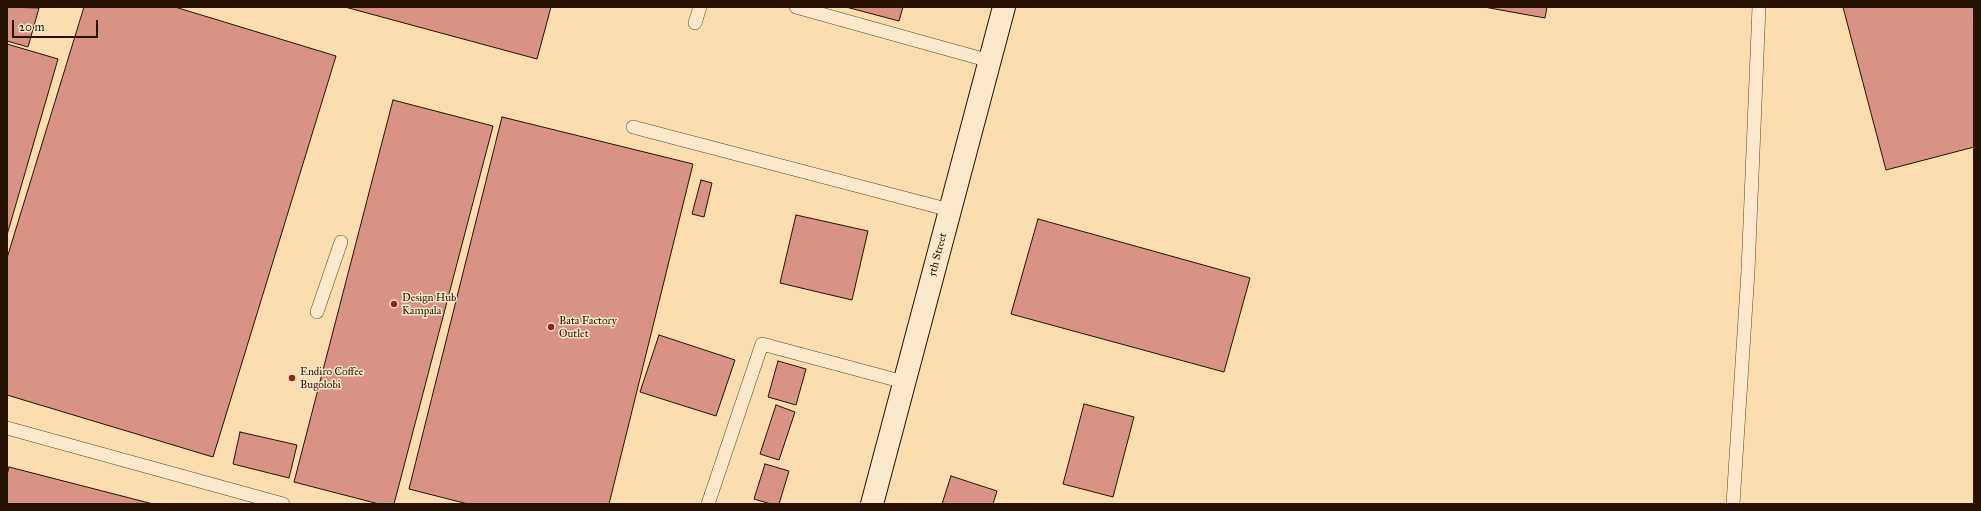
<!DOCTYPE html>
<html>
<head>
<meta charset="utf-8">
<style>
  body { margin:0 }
  #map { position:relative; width:1981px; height:511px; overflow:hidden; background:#fbddb0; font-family:"IM FELL Great Primer",serif }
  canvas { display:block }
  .frame { position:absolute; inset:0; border:8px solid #271100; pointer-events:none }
  .scale { position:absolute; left:12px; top:20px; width:86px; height:18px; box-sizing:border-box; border:2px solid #271100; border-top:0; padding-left:5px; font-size:12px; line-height:14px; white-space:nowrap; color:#271100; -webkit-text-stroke:3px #fce9cc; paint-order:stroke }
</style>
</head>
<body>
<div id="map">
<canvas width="1981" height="511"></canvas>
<div class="frame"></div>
<div class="scale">20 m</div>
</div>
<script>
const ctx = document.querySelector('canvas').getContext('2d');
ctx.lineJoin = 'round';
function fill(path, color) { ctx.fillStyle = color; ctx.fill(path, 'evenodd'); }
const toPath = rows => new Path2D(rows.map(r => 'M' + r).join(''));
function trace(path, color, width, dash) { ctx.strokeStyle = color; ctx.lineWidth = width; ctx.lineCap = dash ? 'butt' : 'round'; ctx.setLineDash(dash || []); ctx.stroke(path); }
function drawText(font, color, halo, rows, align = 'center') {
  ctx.font = font + ' "IM FELL Great Primer",serif'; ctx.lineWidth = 3; ctx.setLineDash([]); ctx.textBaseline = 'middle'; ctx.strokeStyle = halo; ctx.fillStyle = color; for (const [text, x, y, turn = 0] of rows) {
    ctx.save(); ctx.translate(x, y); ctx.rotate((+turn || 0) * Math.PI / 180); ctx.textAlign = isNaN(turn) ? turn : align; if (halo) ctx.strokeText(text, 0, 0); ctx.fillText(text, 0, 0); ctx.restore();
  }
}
const building = toPath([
  [7,7,39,8,28,47,7,41,7,7],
  [84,7,175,7,336,56,213,457,7,395,7,258,84,7],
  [345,7,551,7,537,59,345,7],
  [846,7,903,7,899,21,846,7],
  [1484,7,1547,7,1545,18,1484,7],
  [1843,7,1974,7,1974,147,1886,170,1843,7],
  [7,44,58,59,7,235,7,44],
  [393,100,493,126,394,504,379,504,294,482,393,100],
  [502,117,693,164,609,504,468,504,409,489,502,117],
  [701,180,712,183,704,217,692,214,701,180],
  [796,215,868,231,852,300,780,283,796,215],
  [1038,219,1250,278,1224,372,1011,314,1038,219],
  [659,335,735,360,716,416,640,392,659,335],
  [778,361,806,369,796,405,768,397,778,361],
  [1084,404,1134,417,1113,497,1063,484,1084,404],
  [776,405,795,412,779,460,760,454,776,405],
  [240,432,297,445,289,478,233,464,240,432],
  [765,464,789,471,779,504,771,504,754,499,765,464],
  [9,467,153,504,7,504,7,475,9,467],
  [951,476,997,491,993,504,942,504,951,476]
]);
fill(building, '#d99384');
trace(building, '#271100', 1);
const lane = toPath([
  [796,7,990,61],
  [695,23,700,7],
  [633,127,950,210],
  [317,312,341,242],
  [7,428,283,504],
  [708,504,762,344,904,382],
  [1733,504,1748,271,1759,7]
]);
const secondary = toPath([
  [872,504,1004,7]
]);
trace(lane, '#5c442c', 14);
trace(secondary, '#271100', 24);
trace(lane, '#fce9cc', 13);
trace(secondary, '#fce9cc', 22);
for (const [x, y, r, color] of [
  [394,304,4,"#8f2418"],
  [551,327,4,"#8f2418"],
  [292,378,4,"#8f2418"]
]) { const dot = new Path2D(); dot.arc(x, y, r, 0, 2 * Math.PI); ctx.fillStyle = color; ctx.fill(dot); trace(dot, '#fce9cc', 1.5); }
drawText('11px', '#271100', '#fce9cc', [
  ["5th Street",938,255,-75]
]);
drawText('11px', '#271100', '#fce9cc', [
  ["Design Hub",402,298],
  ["Kampala",402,311],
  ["Bata Factory",559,321],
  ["Outlet",559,334],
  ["Endiro Coffee",300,372],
  ["Bugolobi",300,385]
], 'left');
</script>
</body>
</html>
